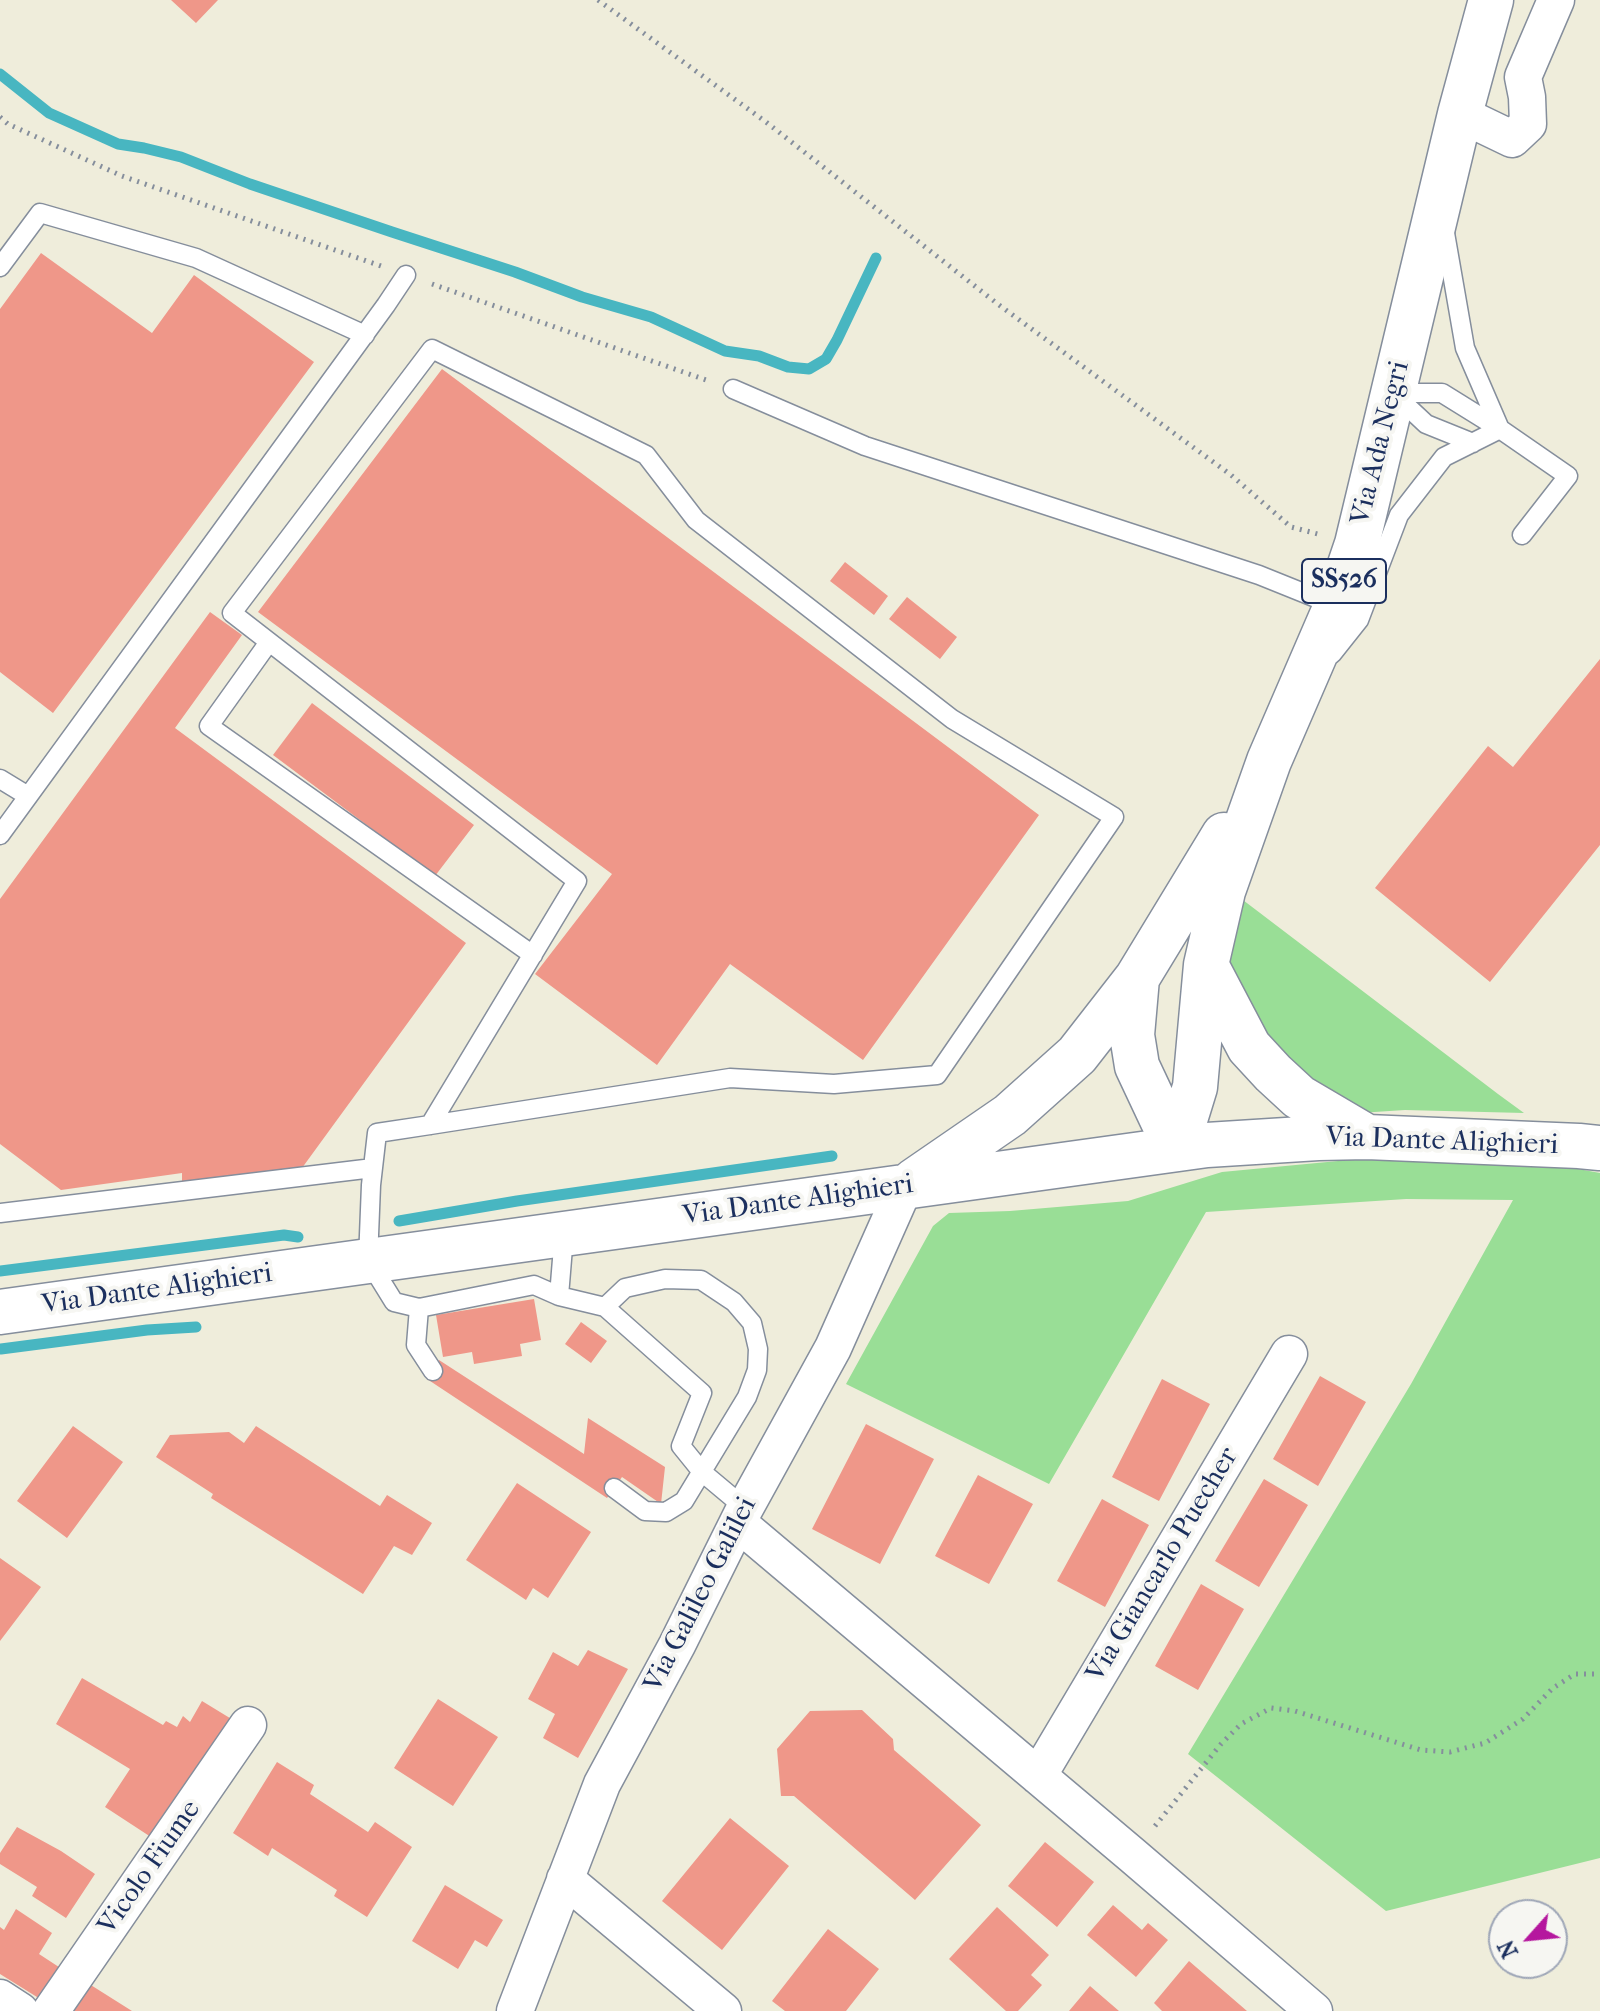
<!DOCTYPE html>
<html>
<head>
<meta charset="utf-8">
<style>
  body { margin:0 }
  #map { position:relative; width:1600px; height:2011px; overflow:hidden; background:#efeddb; font-family:"IM FELL French Canon",serif }
  canvas { display:block }
  .north { position:absolute; left:1488px; top:1899px; width:80px; height:80px; box-sizing:border-box; background:#f6f6f2; border:2px solid #9ea6b7; border-radius:50%; rotate:243deg; font-size:22px; font-weight:700; line-height:32px; text-align:center; color:#1b2f5e }
  .north::after { content:''; display:block; margin:auto; width:28px; height:36px; background:#b5179e; clip-path:polygon(50% 0,100% 100%,50% 72%,0 100%) }
</style>
</head>
<body>
<div id="map">
<canvas width="1600" height="2011"></canvas>
<div class="north">N</div>
</div>
<script>
const ctx = document.querySelector('canvas').getContext('2d');
ctx.lineJoin = 'round';
function fill(path, color) { ctx.fillStyle = color; ctx.fill(path, 'evenodd'); }
const toPath = rows => new Path2D(rows.map(r => 'M' + r).join(''));
function trace(path, color, width, dash) { ctx.strokeStyle = color; ctx.lineWidth = width; ctx.lineCap = dash ? 'butt' : 'round'; ctx.setLineDash(dash || []); ctx.stroke(path); }
function drawText(font, color, halo, rows, align = 'center') {
  ctx.font = font + ' "IM FELL French Canon",serif'; ctx.lineWidth = 8; ctx.setLineDash([]); ctx.textBaseline = 'middle'; ctx.strokeStyle = halo; ctx.fillStyle = color; for (const [text, x, y, turn = 0] of rows) {
    ctx.save(); ctx.translate(x, y); ctx.rotate((+turn || 0) * Math.PI / 180); ctx.textAlign = isNaN(turn) ? turn : align; if (halo) ctx.strokeText(text, 0, 0); ctx.fillText(text, 0, 0); ctx.restore();
  }
}
fill(toPath([
  [1239,897,1498,1094,1524,1113,1405,1110,1359,1113,1278,1063,1227,962],
  [1359,1159,1562,1166,1600,1173,1600,1858,1386,1911,1188,1754,1411,1384,1513,1200,1406,1199,1206,1212,1049,1484,846,1384,933,1226,949,1213,1010,1211,1128,1201,1222,1172]
]), '#99de96');
trace(toPath([
  [0,74,49,113,118,144,144,148,181,157,250,184,392,232,515,272,582,297,651,317,725,351,759,356,788,367,809,369,826,359,837,340,876,258],
  [399,1221,517,1201,832,1156],
  [0,1271,284,1235,298,1237],
  [1,1349,147,1330,196,1327]
]), '#48b6c1', 11);
fill(toPath([
  [171,0,218,0,196,23],
  [41,253,152,333,194,275,314,362,53,713,0,672,0,309],
  [442,369,1039,815,863,1060,730,964,657,1065,535,974,612,874,258,612],
  [845,562,888,596,874,615,830,581],
  [907,597,957,637,940,659,889,619],
  [210,612,242,635,175,728,466,943,302,1168,182,1182,182,1173,61,1190,0,1144,0,899],
  [1600,659,1600,845,1490,982,1375,888,1488,746,1513,767],
  [312,703,474,825,435,876,273,755],
  [534,1299,541,1340,520,1344,522,1356,474,1364,472,1352,443,1357,436,1315],
  [581,1322,607,1341,591,1363,565,1344],
  [439,1360,584,1454,588,1418,665,1467,661,1504,622,1477,607,1498,427,1379],
  [1320,1376,1366,1402,1318,1486,1273,1459],
  [1162,1379,1210,1404,1159,1501,1112,1477],
  [866,1424,934,1459,880,1564,812,1529],
  [73,1426,123,1462,67,1538,17,1501],
  [256,1426,380,1506,387,1495,432,1523,412,1555,394,1546,363,1594,211,1498,213,1494,156,1457,170,1435,229,1432,244,1443],
  [978,1475,1033,1504,989,1584,935,1556],
  [1264,1479,1308,1505,1259,1587,1215,1561],
  [517,1483,591,1532,548,1598,533,1588,526,1600,466,1560],
  [1102,1499,1149,1525,1105,1607,1057,1581],
  [0,1558,41,1587,0,1641],
  [1201,1584,1244,1609,1198,1690,1155,1666],
  [588,1650,628,1669,578,1758,543,1738,555,1714,528,1699,553,1652,578,1666],
  [82,1678,163,1725,166,1721,177,1727,183,1716,190,1722,202,1701,238,1723,157,1841,105,1807,130,1769,56,1724],
  [438,1699,498,1737,453,1806,394,1768],
  [862,1710,893,1739,894,1750,981,1825,915,1900,794,1796,781,1796,777,1749,810,1711],
  [277,1762,314,1785,310,1794,368,1832,375,1822,412,1847,367,1917,334,1896,337,1890,272,1848,268,1856,233,1833],
  [730,1818,789,1866,722,1950,662,1901],
  [17,1827,61,1851,95,1874,66,1918,32,1896,37,1887,0,1864,0,1853],
  [1045,1842,1094,1882,1057,1927,1008,1886],
  [445,1885,503,1920,487,1947,475,1940,458,1969,412,1941],
  [1113,1905,1142,1930,1148,1923,1168,1940,1136,1977,1087,1935],
  [997,1907,1049,1955,1031,1975,1042,1985,1018,2011,1006,2011,949,1959],
  [16,1909,52,1933,39,1954,65,1971,45,2002,0,1974,0,1927,4,1930],
  [828,1929,879,1969,846,2011,785,2011,772,2001],
  [1189,1961,1247,2011,1162,2011,1154,2003],
  [86,1982,132,2011,67,2011],
  [1090,1986,1119,2011,1069,2011]
]), '#ef9789');
const service = toPath([
  [1445,233,1465,348,1500,429],
  [0,267,40,213,196,258,365,335],
  [733,389,865,446,1259,575,1336,606],
  [1395,393,1442,393,1500,429,1568,476,1522,535],
  [1395,395,1426,424,1473,443],
  [269,642,209,726,533,955],
  [1332,654,1359,620,1399,515,1444,457,1500,429],
  [0,779,28,796],
  [0,835,386,305,406,275],
  [430,1125,577,881,232,613,432,349,646,455,696,520,952,719,1114,817,937,1075,834,1084,730,1078,430,1125,377,1133,371,1185,368,1260,394,1302,419,1308,534,1285,559,1296],
  [0,1213,373,1168],
  [564,1235,559,1296,605,1307,702,1393,681,1446,702,1472,745,1508],
  [605,1307,625,1288,665,1279,701,1280,734,1302,752,1323,758,1349,757,1370,747,1397,684,1501,666,1512,645,1511,614,1488],
  [419,1308,416,1345,433,1371]
]);
const minor = toPath([
  [1460,114,1512,139,1528,124,1527,97,1523,77,1556,0],
  [738,1523,1132,1855,1314,2011],
  [1038,1776,1289,1354],
  [565,1879,723,2011],
  [0,1998,20,2011],
  [51,2011,248,1725],
  [515,2011,602,1784,677,1645,745,1508,833,1348,905,1186]
]);
const primary = toPath([
  [1206,965,1249,1047,1273,1073,1299,1097,1367,1137],
  [1137,978,1132,1035,1137,1066,1176,1149],
  [1176,1149,1195,1087,1206,965,1223,891,1269,761,1336,606,1357,544,1460,114,1491,0],
  [914,1181,1010,1115,1077,1055,1137,978,1224,835],
  [0,1312,1207,1145,1318,1138,1367,1137,1579,1146,1600,1148]
]);
trace(service, '#858e9c', 21);
trace(minor, '#858e9c', 39);
trace(primary, '#858e9c', 47);
trace(toPath([
  [598,0,766,122,999,305,1231,475,1291,527,1318,534],
  [0,117,8,124,122,176,381,266],
  [432,284,709,381],
  [1155,1826,1221,1744,1241,1724,1271,1708,1295,1711,1421,1750,1450,1752,1485,1743,1523,1719,1553,1688,1575,1674,1600,1674]
]), '#858e9c', 5, [2, 6]);
trace(service, '#fff', 18);
trace(minor, '#fff', 36);
trace(primary, '#fff', 44);
for (const [x, y, w] of [
  [1344,581,84]
]) { const box = new Path2D(); box.roundRect(x - w / 2, y - 22, w, 44, 6); ctx.fillStyle = '#f6f6f2'; ctx.fill(box); trace(box, '#1b2f5e', 2); }
drawText('bold 26px', '#1b2f5e', null, [
  ["SS526",1344,581]
]);
drawText('28px', '#1b2f5e', '#f6f6f2', [
  ["Via Ada Negri",1381,443,-76],
  ["Via Dante Alighieri",1442,1142,2],
  ["Via Dante Alighieri",798,1201,-8],
  ["Via Dante Alighieri",157,1290,-8],
  ["Via Giancarlo Puecher",1163,1565,-59],
  ["Via Galileo Galilei",701,1595,-63],
  ["Vicolo Fiume",150,1868,-55]
]);
</script>
</body>
</html>
